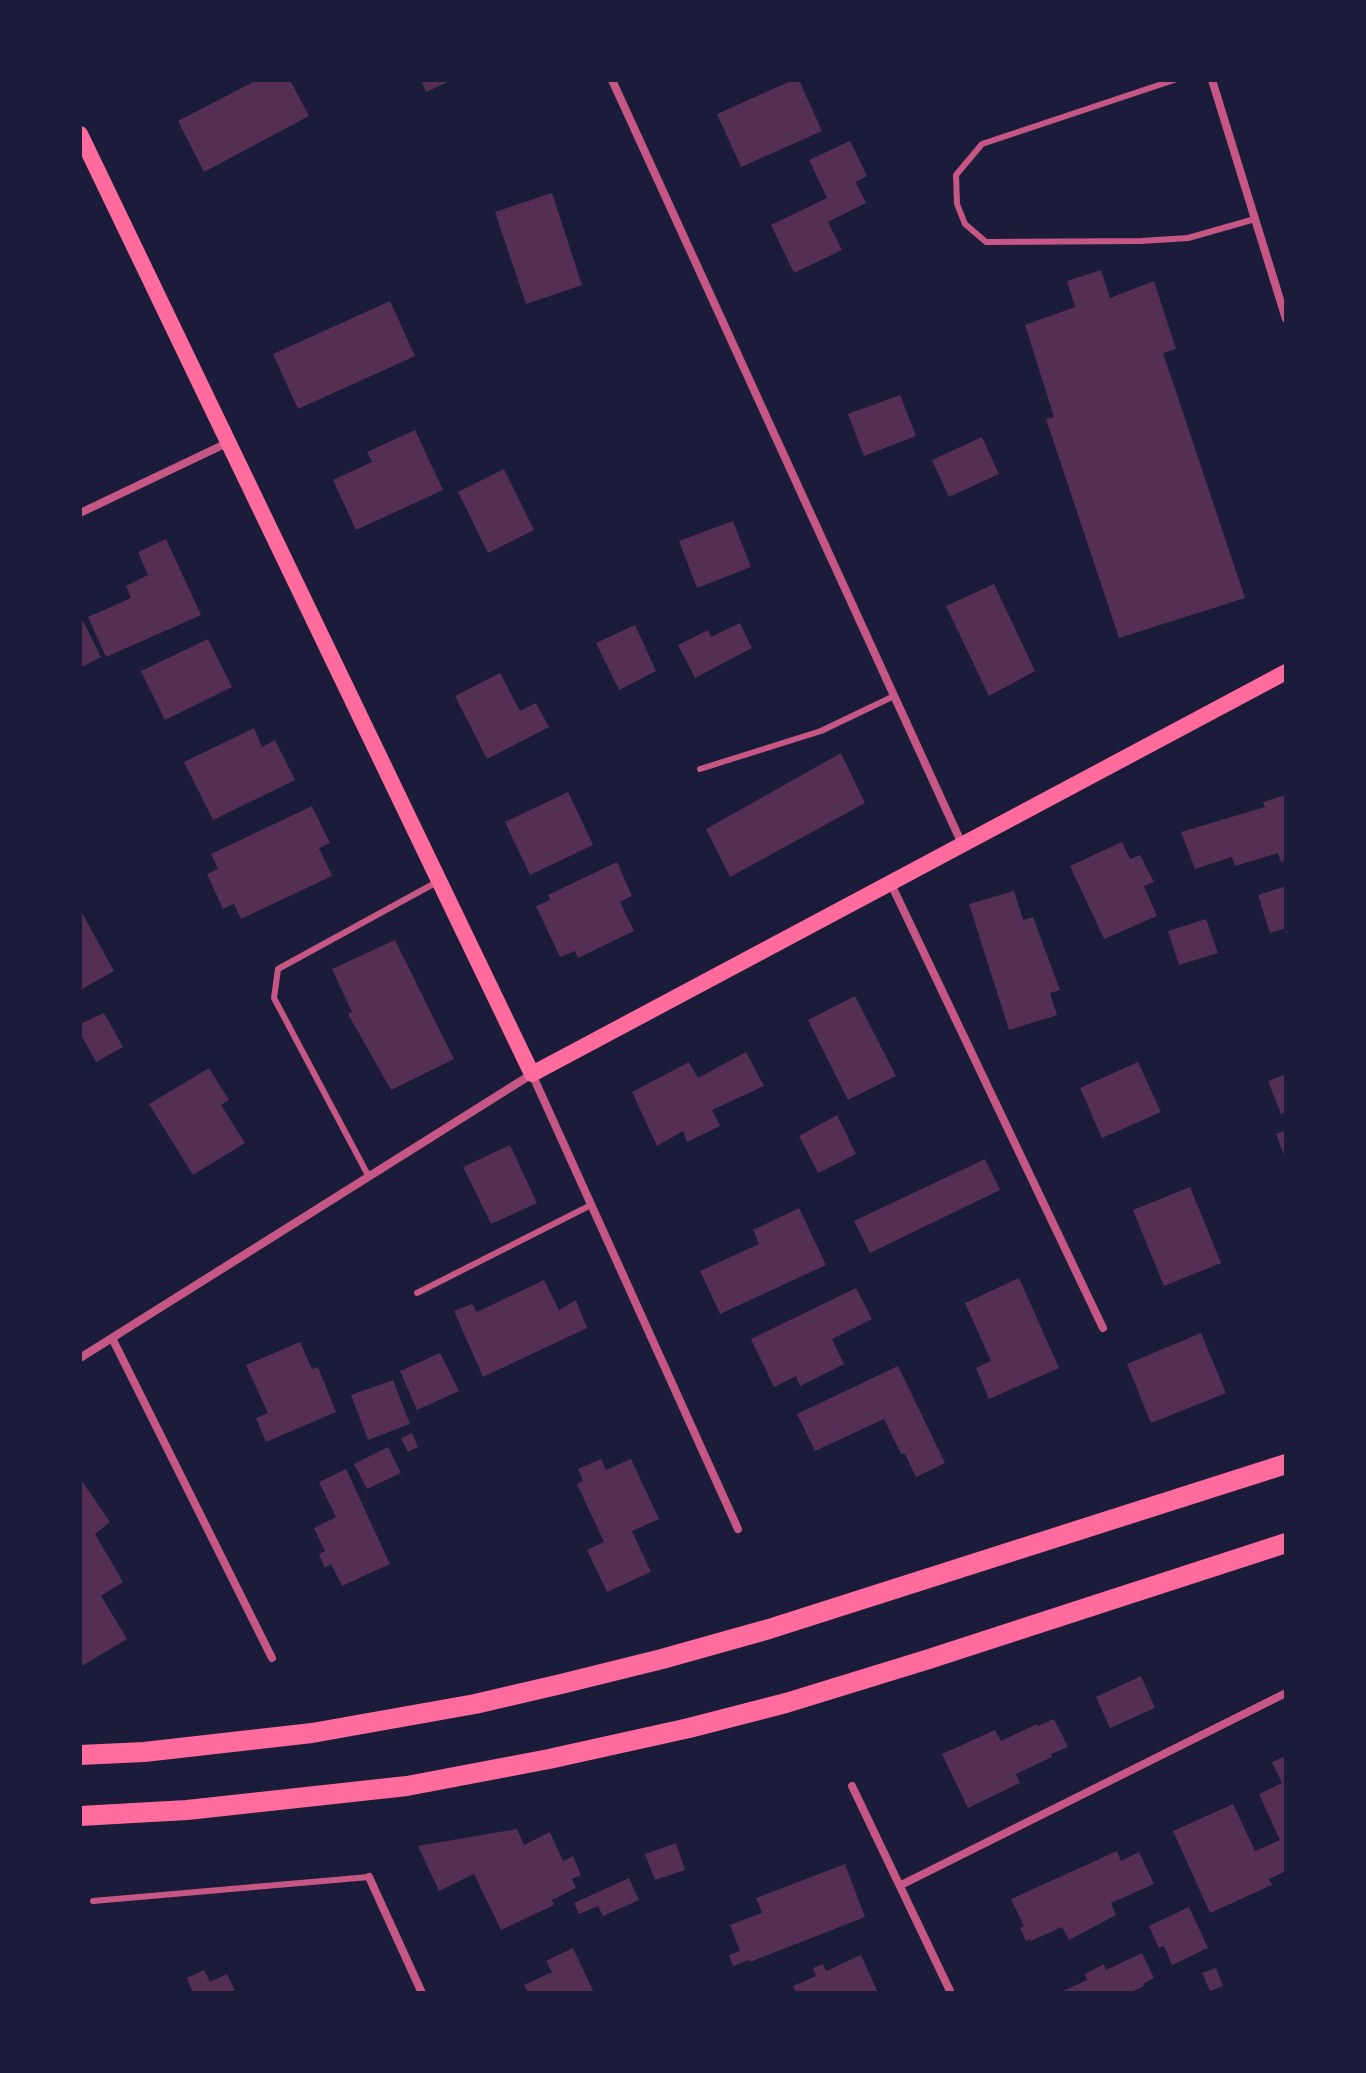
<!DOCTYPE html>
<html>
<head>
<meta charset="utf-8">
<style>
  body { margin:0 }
  #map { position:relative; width:1366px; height:2073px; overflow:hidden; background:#1b1b3a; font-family:"Open Sans",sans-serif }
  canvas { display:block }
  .frame { position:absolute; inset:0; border:82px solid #1b1b3a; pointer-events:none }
</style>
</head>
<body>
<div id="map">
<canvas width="1366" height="2073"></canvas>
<div class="frame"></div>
</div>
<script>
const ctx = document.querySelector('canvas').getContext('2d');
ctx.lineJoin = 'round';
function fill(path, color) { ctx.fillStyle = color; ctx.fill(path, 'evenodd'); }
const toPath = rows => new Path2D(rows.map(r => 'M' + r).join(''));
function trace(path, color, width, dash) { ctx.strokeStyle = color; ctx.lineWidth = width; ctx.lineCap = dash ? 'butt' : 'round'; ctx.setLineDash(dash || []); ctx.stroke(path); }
fill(toPath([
  [257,80,290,80,309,116,204,172,178,121],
  [421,80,452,80,426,92],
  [793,80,799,80,822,131,741,167,717,114],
  [850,141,867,176,856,182,866,203,828,222,842,250,794,273,771,225,827,198,809,160],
  [552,193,582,285,526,304,495,212],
  [1101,270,1110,298,1154,281,1176,349,1163,353,1245,598,1119,638,1046,419,1054,417,1025,325,1075,307,1067,281],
  [390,301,415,356,298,409,273,354],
  [900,395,916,436,864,456,848,414],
  [415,430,443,490,356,530,333,480,372,462,367,452],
  [982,437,999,474,949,497,932,460],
  [504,469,534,530,488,553,458,492],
  [733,521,751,567,697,588,679,541],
  [166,539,201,615,106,657,88,617,131,598,126,586,148,575,138,552],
  [994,584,1035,671,989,696,946,606],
  [83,621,101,657,80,668,80,622],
  [740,623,752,648,695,678,678,645,708,630,711,637],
  [635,625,656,671,619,690,596,643],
  [208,639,232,687,165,720,141,671],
  [500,673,520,711,536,703,549,727,487,759,455,696],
  [254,728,262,747,275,740,295,780,213,820,184,762],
  [841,753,865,803,730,877,706,829],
  [568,792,593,845,530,875,505,822],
  [1286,795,1286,861,1281,862,1278,853,1235,866,1232,857,1195,869,1181,832,1265,807,1263,802],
  [312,806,330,843,319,848,332,876,241,919,234,904,223,909,207,874,218,869,211,854],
  [1122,842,1130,859,1140,855,1154,882,1144,886,1157,916,1104,939,1070,866],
  [617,862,632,896,620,902,634,931,578,958,575,951,560,957,536,906,550,900,548,895],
  [1286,886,1286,928,1270,933,1258,895],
  [1014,891,1023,920,1033,917,1060,990,1050,993,1057,1015,1009,1030,969,904],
  [82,913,114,971,80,990,80,914],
  [1206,919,1218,953,1179,965,1168,931],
  [395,940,454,1059,391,1090,348,1014,352,1012,332,969],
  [855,996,896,1076,848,1100,808,1020],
  [104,1013,123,1047,96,1062,80,1033,80,1024],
  [746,1052,764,1086,712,1110,720,1126,687,1142,683,1131,657,1146,632,1092,689,1062,698,1078],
  [1138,1062,1161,1112,1102,1138,1080,1088],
  [209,1068,229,1100,221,1105,245,1143,193,1175,149,1104],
  [1286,1074,1286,1112,1281,1114,1268,1081],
  [837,1115,856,1154,818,1173,799,1136],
  [1286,1130,1286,1160,1276,1134],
  [510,1145,537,1203,491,1224,463,1167],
  [985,1159,1000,1190,870,1253,854,1221],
  [1190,1187,1221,1263,1164,1286,1133,1210],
  [799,1208,826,1265,720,1314,700,1271,759,1244,753,1230],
  [1019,1278,1059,1368,989,1399,976,1368,991,1361,965,1303],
  [544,1280,559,1310,576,1300,587,1328,483,1377,454,1311,472,1304,477,1312],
  [856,1288,872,1319,832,1339,844,1364,800,1386,796,1376,774,1387,751,1339],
  [1201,1333,1226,1393,1151,1423,1127,1364],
  [300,1342,312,1369,318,1367,336,1412,266,1442,256,1418,268,1413,246,1365],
  [440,1353,459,1391,417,1410,400,1371],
  [898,1366,945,1463,916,1477,905,1454,901,1454,884,1419,815,1451,797,1414],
  [393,1380,410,1424,368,1440,351,1395],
  [412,1433,418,1447,408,1452,401,1438],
  [388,1447,401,1473,367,1489,354,1464],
  [601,1459,606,1470,631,1459,659,1519,632,1531,651,1572,607,1592,587,1550,604,1542,577,1484,583,1481,578,1469],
  [346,1469,390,1564,342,1586,331,1564,325,1568,319,1554,325,1551,314,1528,336,1517,319,1482],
  [80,1478,110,1522,95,1534,123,1582,101,1596,127,1639,80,1667],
  [1141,1676,1155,1708,1110,1728,1096,1697],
  [1054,1719,1068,1747,1051,1754,1052,1757,1016,1774,1020,1783,968,1808,942,1754,995,1730,1001,1741,1037,1724,1038,1726],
  [1286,1756,1286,1871,1269,1879,1272,1885,1210,1913,1173,1831,1233,1804,1255,1851,1280,1840,1259,1794,1282,1783,1272,1762],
  [517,1829,524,1845,550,1832,563,1861,573,1856,581,1875,572,1879,576,1888,552,1900,554,1905,501,1930,474,1874,439,1891,418,1846],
  [676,1843,685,1870,655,1880,645,1854],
  [1117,1851,1121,1861,1139,1852,1154,1884,1111,1903,1116,1915,1069,1940,1062,1927,1031,1941,1030,1939,1026,1941,1020,1928,1024,1926,1011,1899],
  [845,1864,865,1917,750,1962,749,1960,733,1966,729,1955,740,1951,730,1925,762,1913,756,1898],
  [629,1878,639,1900,603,1916,598,1906,579,1914,574,1903],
  [1189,1907,1208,1948,1172,1965,1164,1946,1159,1948,1149,1926],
  [573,1948,594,1993,528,1993,524,1985,552,1972,546,1961],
  [1142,1953,1154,1978,1143,1984,1144,1986,1129,1993,1059,1993,1087,1980,1085,1974,1104,1964,1106,1970],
  [861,1955,878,1993,796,1993,793,1986,816,1976,813,1968,823,1964,826,1971],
  [1216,1968,1223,1986,1210,1991,1202,1973],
  [204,1970,210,1982,227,1974,236,1993,187,1993,192,1991,187,1978]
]), '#542f53');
trace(toPath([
  [1174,80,982,144,956,175,957,204,965,224,986,242,1141,241,1188,238,1255,219],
  [700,769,821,731,894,696],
  [369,1177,274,998,278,969,437,882],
  [417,1293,591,1205],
  [93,1901,369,1877]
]), '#c65784', 6);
trace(toPath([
  [612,80,962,844],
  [1212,80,1286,319],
  [80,513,227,443],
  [891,884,1103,1328],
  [112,1338,272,1658],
  [80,1358,532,1074,738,1529],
  [852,1786,951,1993],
  [369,1877,422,1993],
  [901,1885,1286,1693]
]), '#c65784', 8);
trace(toPath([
  [80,134,532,1074,1286,672]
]), '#ff6b9d', 16);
trace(toPath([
  [80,1755,144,1752,312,1733,475,1704,561,1684,662,1659,769,1629,1286,1464],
  [80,1816,187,1810,407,1786,549,1759,689,1728,786,1703,929,1659,1286,1543]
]), '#ff6b9d', 20);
</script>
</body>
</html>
